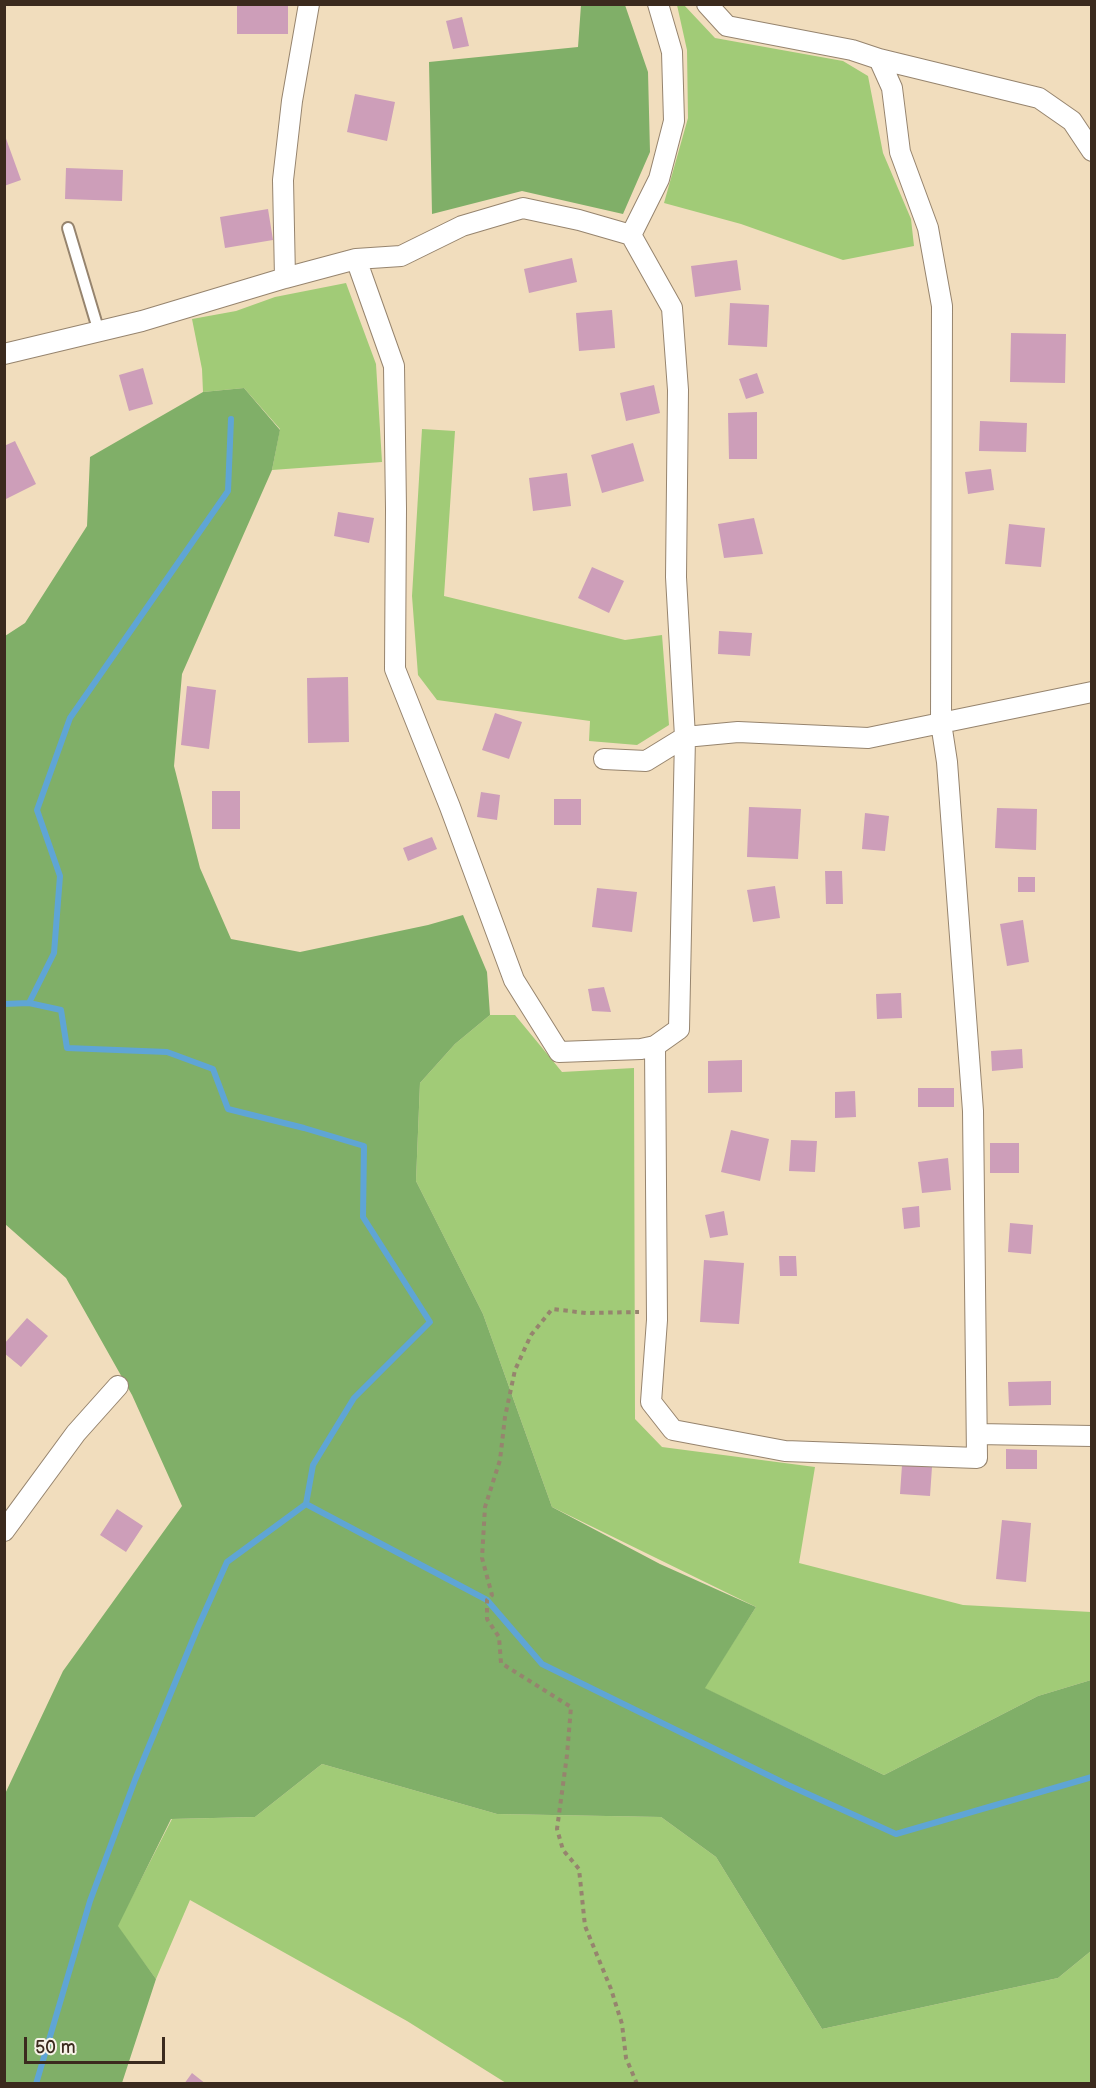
<!DOCTYPE html>
<html>
<head>
<meta charset="utf-8">
<style>
  body { margin:0 }
  #map { position:relative; width:1096px; height:2088px; overflow:hidden; background:#f1ddbd; font-family:"Balsamiq Sans",sans-serif }
  canvas { display:block }
  .frame { position:absolute; inset:0; border:6px solid #3b2a1e; pointer-events:none }
  .scale { position:absolute; left:24px; top:2037px; width:141px; height:27px; box-sizing:border-box; border:3px solid #3b2a1e; border-top:0; padding-left:8px; font-size:18px; line-height:21px; white-space:nowrap; color:#3b2a1e; -webkit-text-stroke:4px #f7f3e8; paint-order:stroke }
</style>
</head>
<body>
<div id="map">
<canvas width="1096" height="2088"></canvas>
<div class="frame"></div>
<div class="scale">50 m</div>
</div>
<script>
const ctx = document.querySelector('canvas').getContext('2d');
ctx.lineJoin = 'round';
function fill(path, color) { ctx.fillStyle = color; ctx.fill(path, 'evenodd'); }
const toPath = rows => new Path2D(rows.map(r => 'M' + r).join(''));
function trace(path, color, width, dash) { ctx.strokeStyle = color; ctx.lineWidth = width; ctx.lineCap = dash ? 'butt' : 'round'; ctx.setLineDash(dash || []); ctx.stroke(path); }
fill(toPath([
  [677,5,684,5,715,38,843,61,868,76,883,153,911,219,914,246,843,260,741,224,664,203,688,118,687,50],
  [346,283,376,364,382,462,272,470,280,429,244,388,203,392,202,369,192,319,236,311,275,297],
  [422,429,455,431,444,596,625,640,662,635,669,725,637,745,589,741,590,721,437,700,418,675,412,596],
  [490,1015,515,1015,562,1072,634,1068,635,1419,662,1447,815,1467,799,1563,963,1605,1091,1612,1091,1680,1038,1696,884,1775,704,1688,756,1607,552,1507,483,1314,416,1181,420,1083,455,1044],
  [322,1764,497,1814,661,1817,716,1857,822,2029,1058,1978,1091,1951,1091,2083,506,2083,407,2021,190,1900,156,1979,117,1926,172,1819,255,1817]
]), '#a1cb77');
fill(toPath([
  [581,5,625,5,648,72,650,152,623,214,522,191,432,214,429,62,578,47],
  [244,388,280,430,272,470,182,674,174,766,200,868,231,939,300,952,428,925,463,915,487,972,490,1015,455,1044,420,1083,416,1181,483,1314,552,1507,660,1564,756,1607,705,1688,884,1775,1038,1696,1091,1680,1091,1951,1058,1978,822,2029,716,1857,661,1817,497,1814,322,1764,255,1817,171,1819,118,1926,156,1979,122,2083,5,2083,4,1796,63,1671,182,1506,132,1395,66,1278,5,1224,5,636,25,623,87,526,90,457,203,392]
]), '#80af68');
trace(toPath([
  [29,1003,54,953,60,876,37,810,70,718,228,491,231,419],
  [4,1004,29,1003,61,1010,67,1048,167,1052,213,1069,228,1109,304,1128,364,1146,363,1217,430,1322,354,1398,313,1465,306,1504,487,1600,542,1664,788,1785,896,1834,1092,1777],
  [36,2084,90,1901,135,1780,198,1627,227,1562,306,1504]
]), '#5fa5d5', 6);
fill(toPath([
  [237,5,288,6,288,34,237,34],
  [462,17,469,46,453,49,446,21],
  [355,94,395,102,387,141,347,132],
  [4,133,21,180,4,186],
  [66,168,123,170,122,201,65,199],
  [268,209,273,240,225,248,220,217],
  [572,258,577,282,529,293,524,269],
  [737,260,741,290,695,297,691,266],
  [730,303,769,305,767,347,728,345],
  [612,310,615,348,579,351,576,313],
  [1011,333,1066,334,1065,383,1010,382],
  [143,368,153,404,129,411,119,375],
  [757,373,764,393,746,399,739,379],
  [654,385,660,413,626,421,620,393],
  [757,412,757,459,729,459,728,413],
  [980,421,1027,423,1026,452,979,451],
  [15,441,36,484,4,500,4,446],
  [633,443,644,481,602,493,591,455],
  [991,469,994,490,968,494,965,472],
  [567,473,571,506,533,511,529,478],
  [338,512,374,518,369,543,334,536],
  [754,518,763,554,724,558,718,524],
  [1009,524,1045,528,1041,567,1005,564],
  [592,567,624,581,609,613,578,598],
  [719,631,752,633,750,656,718,654],
  [348,677,349,742,308,743,307,678],
  [187,686,216,690,209,749,181,745],
  [495,713,522,722,509,759,482,750],
  [212,791,240,791,240,829,212,829],
  [481,792,500,795,497,820,477,817],
  [554,799,581,799,581,825,554,825],
  [749,807,801,809,798,859,747,857],
  [997,808,1037,809,1036,850,995,848],
  [865,813,889,816,885,851,862,849],
  [432,837,437,849,408,861,403,848],
  [825,871,842,871,843,904,826,904],
  [1018,877,1035,877,1035,892,1018,892],
  [775,886,780,918,753,922,747,890],
  [597,888,637,892,632,932,592,927],
  [1023,920,1029,962,1007,966,1000,924],
  [604,987,611,1012,592,1011,588,989],
  [901,993,902,1018,877,1019,876,994],
  [1022,1049,1023,1068,992,1071,991,1051],
  [742,1060,742,1092,708,1093,708,1061],
  [918,1088,954,1088,954,1107,918,1107],
  [855,1091,856,1117,835,1118,835,1092],
  [731,1130,769,1139,760,1181,721,1172],
  [791,1140,817,1141,815,1172,789,1171],
  [990,1143,1019,1143,1019,1173,990,1173],
  [948,1158,951,1190,922,1193,918,1162],
  [919,1206,920,1227,904,1229,902,1208],
  [724,1211,728,1235,710,1238,705,1215],
  [1010,1223,1033,1225,1031,1254,1008,1252],
  [779,1256,796,1256,797,1276,780,1276],
  [704,1260,744,1263,739,1324,700,1322],
  [27,1318,48,1336,21,1367,4,1353,4,1344],
  [1051,1381,1051,1405,1009,1406,1008,1382],
  [1006,1449,1037,1450,1037,1469,1006,1469],
  [902,1465,932,1467,930,1496,900,1494],
  [117,1509,143,1526,126,1552,100,1535],
  [1002,1520,1031,1523,1026,1582,996,1579],
  [192,2073,206,2084,184,2084]
]), '#cd9eb9');
const lane = toPath([
  [68,228,99,332]
]);
const street = toPath([
  [658,4,672,52,674,121,659,179,631,235,672,308,678,390,676,577,685,737,679,1029,655,1046,657,1320,651,1402,673,1430,785,1451,977,1458,973,1111,947,762,941,723,942,306,928,228,900,152,892,88,879,59],
  [707,4,727,26,852,50,879,59,1039,98,1072,121,1092,151],
  [356,259,394,366,396,509,395,669,450,807,514,980,559,1052,641,1049,655,1046],
  [285,278,283,180,292,101,309,4],
  [4,354,142,321,285,278,356,259,401,256,462,226,523,208,579,220,631,235],
  [604,759,646,761,685,737,738,732,868,738,1092,692],
  [977,1434,1092,1436],
  [4,1531,76,1433,118,1386]
]);
trace(lane, '#96846e', 14);
trace(street, '#96846e', 22);
trace(toPath([
  [637,2084,626,2058,622,2024,611,1989,585,1926,579,1869,563,1850,557,1829,567,1755,571,1707,501,1663,499,1637,487,1619,487,1600,492,1595,482,1558,485,1507,500,1460,505,1417,515,1370,531,1335,552,1309,586,1313,639,1312]
]), '#96846e', 4, [4.5, 4.5]);
trace(lane, '#fff', 10);
trace(street, '#fff', 20);
</script>
</body>
</html>
